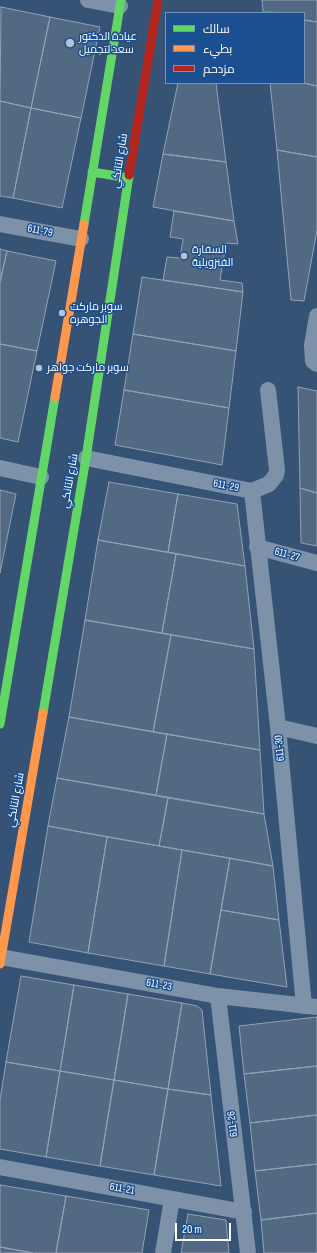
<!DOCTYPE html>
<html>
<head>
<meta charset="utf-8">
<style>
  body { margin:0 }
  #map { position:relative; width:317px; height:1253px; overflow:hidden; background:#365274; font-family:"Sofia Sans Condensed",Cairo,sans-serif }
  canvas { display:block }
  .legend { position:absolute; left:165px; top:12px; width:140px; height:72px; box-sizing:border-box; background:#1b4f8f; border:1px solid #7695bc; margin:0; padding:5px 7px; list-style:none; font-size:12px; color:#fff }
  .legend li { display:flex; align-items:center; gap:8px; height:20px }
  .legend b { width:20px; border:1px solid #7695bc }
  .scale { position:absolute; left:175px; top:1223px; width:56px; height:18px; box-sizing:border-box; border:2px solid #fff; border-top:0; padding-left:5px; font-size:12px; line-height:14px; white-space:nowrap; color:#fff; -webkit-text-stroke:3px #1b4f8f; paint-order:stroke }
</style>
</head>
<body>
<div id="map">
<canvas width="317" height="1253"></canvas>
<ul class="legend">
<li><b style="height:5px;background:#63d668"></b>سالك</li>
<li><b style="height:5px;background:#ff974d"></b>بطيء</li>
<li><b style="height:5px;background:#b3261e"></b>مزدحم</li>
</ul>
<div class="scale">20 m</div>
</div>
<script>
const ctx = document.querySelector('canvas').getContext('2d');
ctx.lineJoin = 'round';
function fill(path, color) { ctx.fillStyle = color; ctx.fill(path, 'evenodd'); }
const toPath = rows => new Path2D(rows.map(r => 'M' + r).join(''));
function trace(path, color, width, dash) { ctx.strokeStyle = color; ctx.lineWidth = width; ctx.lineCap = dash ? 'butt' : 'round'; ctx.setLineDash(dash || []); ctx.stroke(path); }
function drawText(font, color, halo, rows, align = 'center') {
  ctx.font = font + ' "Sofia Sans Condensed",Cairo,sans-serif'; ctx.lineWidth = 3; ctx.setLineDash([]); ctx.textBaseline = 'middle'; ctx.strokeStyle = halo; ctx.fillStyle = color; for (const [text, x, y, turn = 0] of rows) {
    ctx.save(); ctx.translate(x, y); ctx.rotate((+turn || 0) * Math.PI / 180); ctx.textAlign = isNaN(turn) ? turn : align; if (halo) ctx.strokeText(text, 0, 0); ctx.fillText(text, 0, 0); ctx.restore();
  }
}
const building = toPath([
  [262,0,317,0,317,22,304,20,304,13,263,12,262,0],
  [1,7,50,17,31,108,0,101,1,7],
  [50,17,100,27,81,118,31,108,50,17],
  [304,20,317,22,317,86,304,83,304,20],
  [178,83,216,83,226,162,163,154,178,83],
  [270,83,304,83,317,86,317,157,277,150,270,83],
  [0,101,31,108,13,198,0,196,0,101],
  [31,108,81,118,62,208,13,198,31,108],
  [277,150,317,157,317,230,304,301,291,300,277,150],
  [163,154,226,162,234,221,153,207,163,154],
  [174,211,234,221,238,244,226,243,220,280,242,283,243,292,163,280,167,257,180,258,183,239,170,237,174,211],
  [0,249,7,251,0,282,0,249],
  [7,251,56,261,37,351,0,344,0,282,7,251],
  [142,277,243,292,236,351,133,334,142,277],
  [133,334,236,351,229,408,124,390,133,334],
  [0,344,37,351,18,442,0,438,0,344],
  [298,387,317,391,317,493,300,488,298,387],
  [124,390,229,408,222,465,115,445,124,390],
  [109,482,178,494,168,552,98,540,109,482],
  [300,488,317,493,317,546,301,543,300,488],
  [0,490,16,494,0,573,0,490],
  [178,494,237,504,245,566,168,552,178,494],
  [98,540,176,554,162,633,85,620,98,540],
  [176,554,245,566,254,649,162,633,176,554],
  [85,620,171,635,153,732,69,717,85,620],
  [171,635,254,649,260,750,153,732,171,635],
  [69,717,167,734,156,795,57,778,69,717],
  [167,734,260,750,264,814,156,795,167,734],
  [57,778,168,798,159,846,48,826,57,778],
  [168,798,264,814,273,866,159,846,168,798],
  [48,826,107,837,88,953,29,942,48,826],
  [107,837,182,850,164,966,88,953,107,837],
  [182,850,230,858,210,974,164,966,182,850],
  [230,858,273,866,279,920,221,910,230,858],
  [221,910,279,920,287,987,210,974,221,910],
  [21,976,74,985,60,1071,6,1062,21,976],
  [74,985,128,994,114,1080,60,1071,74,985],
  [128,994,182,1003,168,1089,114,1080,128,994],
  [182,1003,197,1006,202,1010,211,1095,168,1089,182,1003],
  [317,1017,317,1066,244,1074,239,1026,317,1017],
  [6,1062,60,1071,46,1157,0,1149,0,1100,6,1062],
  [317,1066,317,1115,250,1123,244,1074,317,1066],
  [60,1071,114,1080,100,1166,46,1157,60,1071],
  [114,1080,168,1089,154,1175,100,1166,114,1080],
  [168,1089,211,1095,221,1186,154,1175,168,1089],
  [317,1115,317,1164,255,1171,250,1123,317,1115],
  [317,1164,317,1213,261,1220,255,1171,317,1164],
  [0,1185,66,1196,56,1253,33,1253,0,1247,0,1185],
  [66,1196,149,1210,142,1253,56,1253,66,1196],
  [317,1213,317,1253,264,1253,261,1220,317,1213],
  [188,1214,226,1220,229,1253,181,1253,188,1214],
  [0,1247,33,1253,0,1253,0,1247]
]);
fill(building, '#526984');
trace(building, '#92a2b6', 1);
trace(toPath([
  [88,0,120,6],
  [0,224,81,239],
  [317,316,312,345,313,361,317,364],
  [86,458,252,491,269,484,276,475,277,470,268,390],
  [0,468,41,477],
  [252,491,278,727,304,1006],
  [257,547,317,563],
  [278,727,317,736],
  [1,957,218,996,317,1007],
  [218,996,248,1253],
  [0,1167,244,1212],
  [163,1253,172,1199]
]), '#7d92a8', 16);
trace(toPath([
  [92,172,129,178],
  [84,224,121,0],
  [43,713,86,458,129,175],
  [0,724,55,397]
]), '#63d668', 9);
trace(toPath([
  [55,397,84,224],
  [0,964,43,713]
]), '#ff974d', 9);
trace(toPath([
  [129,175,158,0]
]), '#b3261e', 9);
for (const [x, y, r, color] of [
  [70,43,5,"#b9c2ce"],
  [184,256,4,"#b9c2ce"],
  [62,313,4,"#b9c2ce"],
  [39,368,4,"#b9c2ce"]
]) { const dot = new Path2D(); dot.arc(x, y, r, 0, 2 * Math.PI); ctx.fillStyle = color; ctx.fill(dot); trace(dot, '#1b4f8f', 1.5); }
drawText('11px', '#fff', '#1b4f8f', [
  ["عيادة الدكتور",79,37],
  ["سعد لتجميل",79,50],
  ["السفارة",192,250],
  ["الفنزويلية",192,263],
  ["سوبر ماركت",70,307],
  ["الجوهره",70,320],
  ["سوبر ماركت جواهر",47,368]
], 'left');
drawText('11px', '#fff', '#1b4f8f', [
  ["شارع التانكي",120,161,-81],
  ["611-79",40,231,11],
  ["شارع التانكي",70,481,-80],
  ["611-29",226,486,11],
  ["611-27",287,555,15],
  ["611-30",280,748,-95],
  ["شارع التانكي",16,800,-80],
  ["611-23",159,985,10],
  ["611-26",233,1124,-97],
  ["611-21",122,1189,10]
]);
</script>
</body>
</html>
